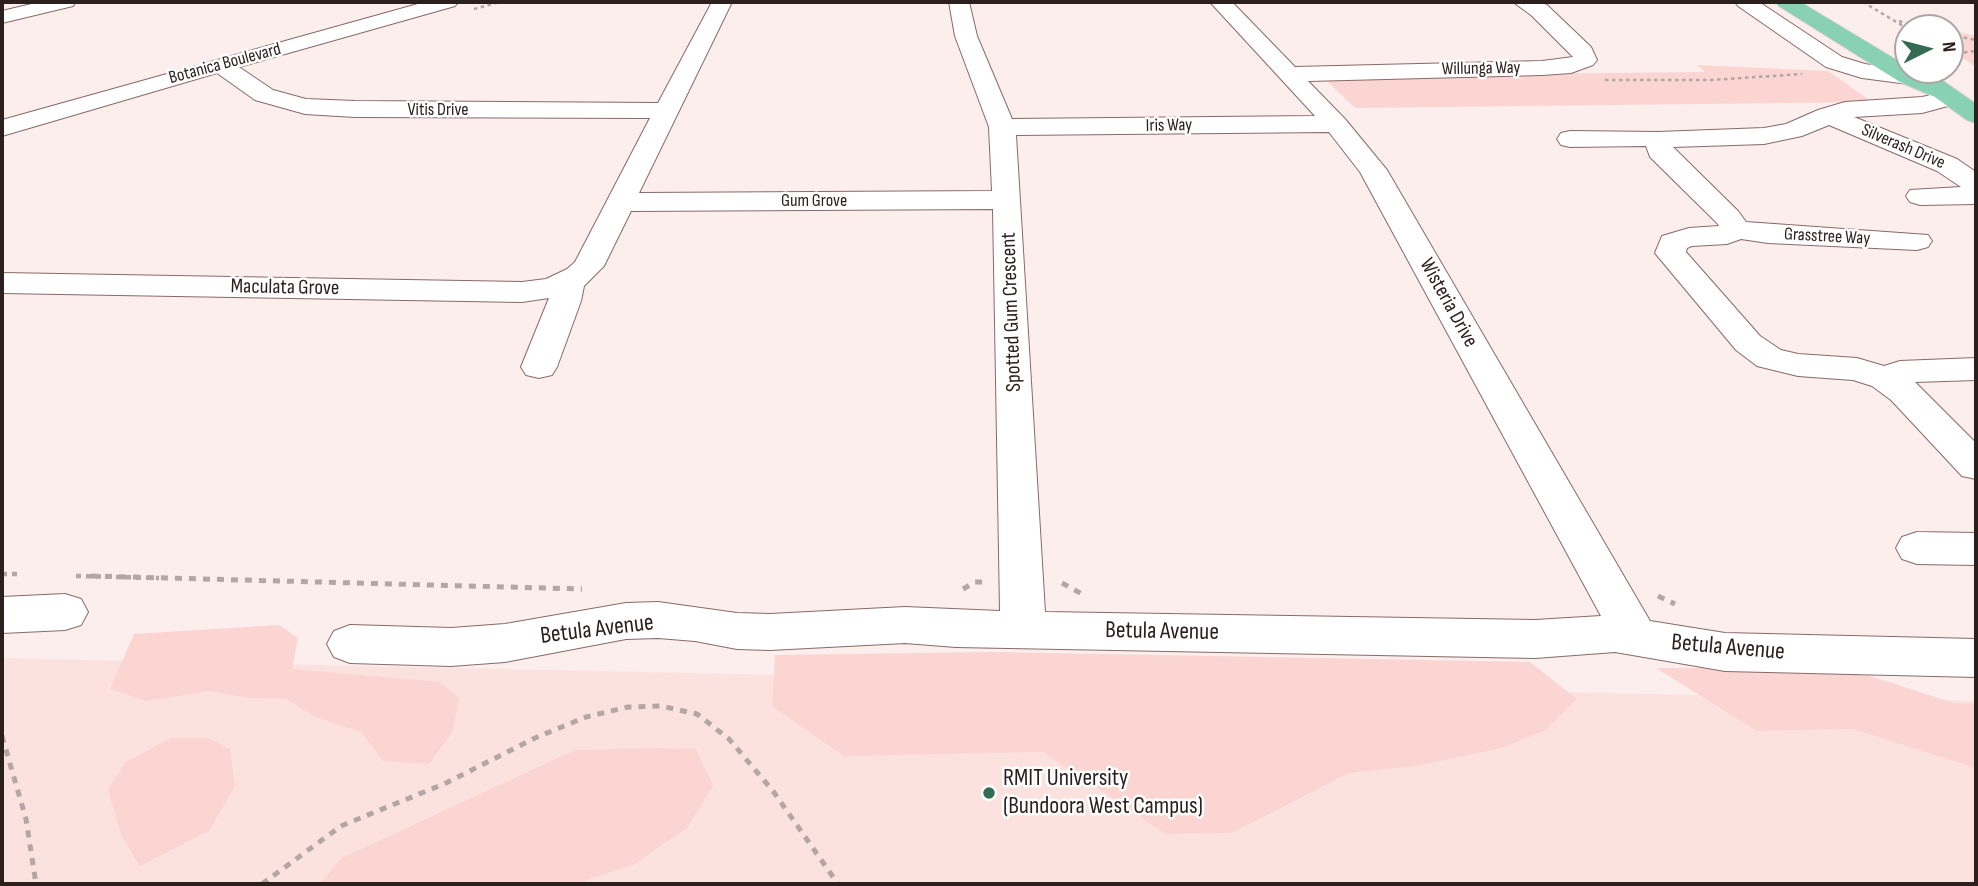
<!DOCTYPE html>
<html>
<head>
<meta charset="utf-8">
<style>
  body { margin:0 }
  #map { position:relative; width:1978px; height:886px; overflow:hidden; background:#fceeec; font-family:"Sofia Sans Condensed",sans-serif }
  canvas { display:block }
  .frame { position:absolute; inset:0; border:4px solid #2c201f; pointer-events:none }
  .north { position:absolute; left:1894px; top:14px; width:70px; height:70px; box-sizing:border-box; background:#fff; border:2px solid #aba6a5; border-radius:50%; rotate:84deg; font-size:19px; font-weight:700; line-height:28px; text-align:center; color:#2c201f }
  .north::after { content:''; display:block; margin:auto; width:24px; height:32px; background:#336b53; clip-path:polygon(50% 0,100% 100%,50% 72%,0 100%) }
</style>
</head>
<body>
<div id="map">
<canvas width="1978" height="886"></canvas>
<div class="frame"></div>
<div class="north">N</div>
</div>
<script>
const ctx = document.querySelector('canvas').getContext('2d');
ctx.lineJoin = 'round';
function fill(path, color) { ctx.fillStyle = color; ctx.fill(path, 'evenodd'); }
const toPath = rows => new Path2D(rows.map(r => 'M' + r).join(''));
function trace(path, color, width, dash) { ctx.strokeStyle = color; ctx.lineWidth = width; ctx.lineCap = dash ? 'butt' : 'round'; ctx.setLineDash(dash || []); ctx.stroke(path); }
function drawText(font, color, halo, rows, align = 'center') {
  ctx.font = font + ' "Sofia Sans Condensed",sans-serif'; ctx.lineWidth = 5; ctx.setLineDash([]); ctx.textBaseline = 'middle'; ctx.strokeStyle = halo; ctx.fillStyle = color; for (const [text, x, y, turn = 0] of rows) {
    ctx.save(); ctx.translate(x, y); ctx.rotate((+turn || 0) * Math.PI / 180); ctx.textAlign = isNaN(turn) ? turn : align; if (halo) ctx.strokeText(text, 0, 0); ctx.fillText(text, 0, 0); ctx.restore();
  }
}
fill(toPath([
  [2,658,1976,701,1976,884,2,884]
]), '#fce2df');
fill(toPath([
  [1950,30,1976,36,1976,67,1950,49],
  [1697,65,1828,71,1872,102,1355,108,1322,76,1705,72],
  [279,625,298,638,292,669,440,682,459,699,453,731,429,764,383,761,362,733,314,716,287,699,249,698,209,691,146,701,110,689,134,634],
  [995,652,1530,662,1577,699,1546,730,1501,748,1416,766,1349,773,1232,833,1166,834,1043,752,844,756,772,706,775,655],
  [1656,668,1846,668,1953,703,1976,704,1976,768,1853,729,1757,731],
  [171,738,208,738,230,749,235,786,209,831,140,866,121,835,108,789,126,762],
  [648,748,696,749,713,786,687,828,633,865,589,879,584,884,320,884,342,858,575,750]
]), '#fad5d2');
const minor = toPath([
  [40,2,76,2,73,6,2,23,2,11,40,2],
  [425,2,458,2,455,6,239,67,273,90,306,99,355,101,658,103,712,2,732,2,639,193,992,191,989,127,955,36,949,2,969,2,977,36,1012,119,1315,116,1210,2,1232,2,1295,67,1542,61,1573,57,1531,15,1513,2,1539,2,1547,5,1591,47,1597,60,1593,65,1571,73,1542,75,1308,81,1345,119,1387,170,1650,621,1725,633,1976,639,1976,677,1725,671,1615,652,1535,658,956,647,905,643,770,650,737,649,695,641,658,638,626,639,505,662,451,666,350,663,334,657,327,644,334,631,350,625,451,628,505,624,626,603,658,602,737,613,770,614,905,607,1000,611,993,209,631,211,604,266,584,286,581,301,557,367,552,375,539,378,526,375,521,367,549,298,522,302,2,293,2,273,522,282,546,279,567,269,575,262,650,118,355,117,305,114,255,100,217,73,2,136,2,120,425,2],
  [1329,132,1360,172,1601,616,1535,620,1045,612,1016,135,1329,132],
  [1735,2,1759,2,1842,57,1865,64,1916,72,1920,77,1916,82,1908,84,1862,78,1826,67,1738,6,1735,2],
  [1950,91,1959,93,1962,98,1959,103,1922,113,1854,117,1957,159,1976,172,1976,204,1920,205,1910,202,1906,196,1910,190,1961,187,1937,171,1829,125,1802,136,1764,144,1673,147,1738,211,1746,222,1928,235,1932,241,1928,247,1917,250,1768,243,1741,239,1727,244,1692,246,1687,248,1686,252,1760,336,1781,350,1798,354,1857,358,1884,366,1900,361,1976,358,1976,380,1915,382,1976,443,1976,479,1962,476,1891,400,1872,386,1853,380,1798,376,1757,366,1736,350,1655,253,1662,236,1689,228,1719,226,1717,223,1650,157,1646,146,1570,147,1561,145,1557,139,1561,133,1570,131,1658,132,1764,128,1786,124,1818,110,1845,102,1922,97,1950,91],
  [1917,532,1976,533,1976,565,1917,564,1902,559,1896,548,1902,537,1917,532],
  [65,594,81,599,88,612,81,625,65,630,2,633,2,597,65,594]
]);
const major = toPath([
  [1776,2,1800,2,1908,67,1908,70,1930,72,1976,104,1976,123,1967,120,1935,97,1900,82,1779,6,1776,2]
]);
trace(minor, '#876a68', 2);
trace(major, '#d1cece', 2);
trace(toPath([
  [1863,2,1908,29],
  [474,9,500,2],
  [1899,21,1922,28],
  [1950,35,1976,40],
  [1950,54,1976,51],
  [1605,80,1711,80,1802,74]
]), '#b3a6a4', 2.5, [3.5, 3.5]);
trace(toPath([
  [2,574,22,574],
  [76,576,159,578]
]), '#b3a6a4', 4.5, [5, 5]);
trace(toPath([
  [91,576,582,589],
  [1062,583,1082,594],
  [963,589,975,582,983,582],
  [1658,596,1675,604],
  [2,736,26,819,36,884],
  [262,884,341,826,446,783,535,738,586,717,628,707,661,706,697,714,729,739,773,791,838,884]
]), '#b3a6a4', 5, [7, 7]);
fill(minor, '#fff');
fill(major, '#89d1b5');
for (const [x, y, r, color] of [
  [989,793,7,"#336b53"]
]) { const dot = new Path2D(); dot.arc(x, y, r, 0, 2 * Math.PI); ctx.fillStyle = color; ctx.fill(dot); trace(dot, '#fff', 2.5); }
drawText('18px', '#2c201f', '#fff', [
  ["Botanica Boulevard",225,64,-15],
  ["Willunga Way",1481,69,-1],
  ["Vitis Drive",438,110],
  ["Iris Way",1169,126,-1],
  ["Silverash Drive",1903,147,23],
  ["Gum Grove",814,201],
  ["Grasstree Way",1827,237,3]
]);
drawText('21px', '#2c201f', '#fff', [
  ["Maculata Grove",285,288,1],
  ["Wisteria Drive",1448,303,61],
  ["Spotted Gum Crescent",1012,312,-92]
]);
drawText('24px', '#2c201f', '#fff', [
  ["Betula Avenue",597,630,-7],
  ["Betula Avenue",1162,632,1],
  ["Betula Avenue",1728,648,5]
]);
drawText('24px', '#2c201f', '#fff', [
  ["RMIT University",1003,779],
  ["(Bundoora West Campus)",1003,807]
], 'left');
</script>
</body>
</html>
